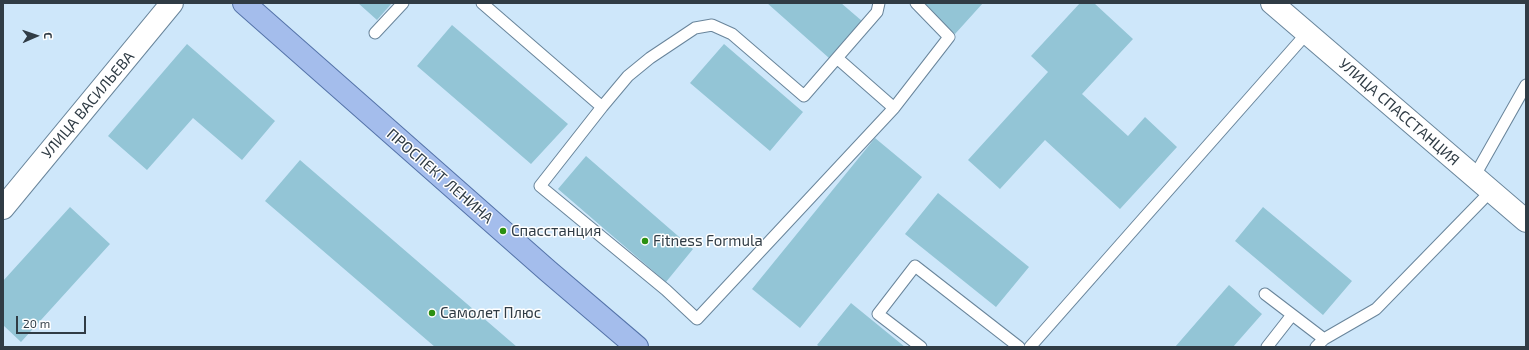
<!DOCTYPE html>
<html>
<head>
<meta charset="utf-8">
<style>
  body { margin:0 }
  #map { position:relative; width:1529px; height:350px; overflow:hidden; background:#cee7fa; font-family:"Exo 2",sans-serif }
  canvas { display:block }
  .frame { position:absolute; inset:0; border:4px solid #303c45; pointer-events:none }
  .north { position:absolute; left:16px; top:16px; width:40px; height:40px; -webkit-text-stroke:3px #fff; paint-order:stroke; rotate:88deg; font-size:11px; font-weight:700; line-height:16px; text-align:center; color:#303c45 }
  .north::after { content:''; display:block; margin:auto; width:14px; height:18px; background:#303c45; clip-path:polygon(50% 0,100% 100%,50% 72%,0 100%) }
  .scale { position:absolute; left:16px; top:316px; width:70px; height:18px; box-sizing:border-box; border:2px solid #303c45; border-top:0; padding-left:5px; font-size:12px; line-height:14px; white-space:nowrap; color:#303c45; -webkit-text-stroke:3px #fff; paint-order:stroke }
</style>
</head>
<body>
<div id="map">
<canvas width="1529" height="350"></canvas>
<div class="frame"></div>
<div class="north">С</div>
<div class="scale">20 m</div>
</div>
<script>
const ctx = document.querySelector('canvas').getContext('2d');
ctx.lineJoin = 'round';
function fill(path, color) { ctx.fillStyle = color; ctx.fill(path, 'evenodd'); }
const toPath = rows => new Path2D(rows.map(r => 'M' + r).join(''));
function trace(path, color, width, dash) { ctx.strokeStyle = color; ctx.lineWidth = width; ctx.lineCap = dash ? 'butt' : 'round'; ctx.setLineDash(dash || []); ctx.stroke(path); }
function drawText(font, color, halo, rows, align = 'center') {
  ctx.font = font + ' "Exo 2",sans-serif'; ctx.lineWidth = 3; ctx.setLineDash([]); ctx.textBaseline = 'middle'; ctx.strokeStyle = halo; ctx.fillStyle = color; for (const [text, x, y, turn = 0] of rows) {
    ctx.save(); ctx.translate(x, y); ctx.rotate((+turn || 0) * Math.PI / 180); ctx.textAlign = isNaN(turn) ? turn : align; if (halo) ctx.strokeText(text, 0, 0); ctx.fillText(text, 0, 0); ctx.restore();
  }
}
fill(toPath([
  [358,3,392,3,377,20],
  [767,3,841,3,862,21,829,58],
  [921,3,983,3,955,34],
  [1080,3,1094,3,1133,39,1082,94,1128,136,1145,117,1177,147,1120,209,1045,140,1000,189,968,160,1048,72,1031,56],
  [452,25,568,124,531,164,417,66],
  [187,44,275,121,242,160,193,118,147,170,108,136],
  [724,44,803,112,770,151,690,83],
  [875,138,922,177,800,328,752,289],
  [586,156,693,249,666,282,558,189],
  [300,160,517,347,435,347,265,201],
  [938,193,1029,267,996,307,905,234],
  [70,207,110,244,21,342,3,325,3,281],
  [1263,207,1352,281,1323,315,1235,241],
  [1229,285,1262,314,1233,347,1175,347],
  [851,303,905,347,820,347,817,345]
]), '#93c5d6');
const service = toPath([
  [482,3,602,107,628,76,650,58,695,28,712,25,732,34,804,96,837,58],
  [879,3,877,12,837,58,894,108,949,37,916,3],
  [375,33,403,3],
  [602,107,540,186,666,290,697,319,894,108],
  [1474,177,1526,85],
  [1265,294,1324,339,1376,309,1491,191],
  [921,347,878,314,915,266,1019,347],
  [1030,347,1307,33],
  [1267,347,1292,315],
  [1316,347,1324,339]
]);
const minor = toPath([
  [1272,3,1526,221],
  [3,208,172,3]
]);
const primary = toPath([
  [244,3,548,271,637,347]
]);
trace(service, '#69859b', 13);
trace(minor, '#69859b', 24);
trace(primary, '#5473a9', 24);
trace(service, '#fff', 11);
trace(minor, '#fff', 22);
trace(primary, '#a4bdec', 22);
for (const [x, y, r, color] of [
  [503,231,4,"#2b9011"],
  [645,241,4,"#2b9011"],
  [432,313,4,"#2b9011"]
]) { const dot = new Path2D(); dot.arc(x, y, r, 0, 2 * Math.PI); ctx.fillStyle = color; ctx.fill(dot); trace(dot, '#fff', 1.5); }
drawText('15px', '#303c45', '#fff', [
  ["УЛИЦА ВАСИЛЬЕВА",88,105,-50],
  ["УЛИЦА СПАССТАНЦИЯ",1399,112,41],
  ["ПРОСПЕКТ ЛЕНИНА",440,176,41]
]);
drawText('15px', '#303c45', '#fff', [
  ["Спасстанция",511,231],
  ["Fitness Formula",653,241],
  ["Самолет Плюс",440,313]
], 'left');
</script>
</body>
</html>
